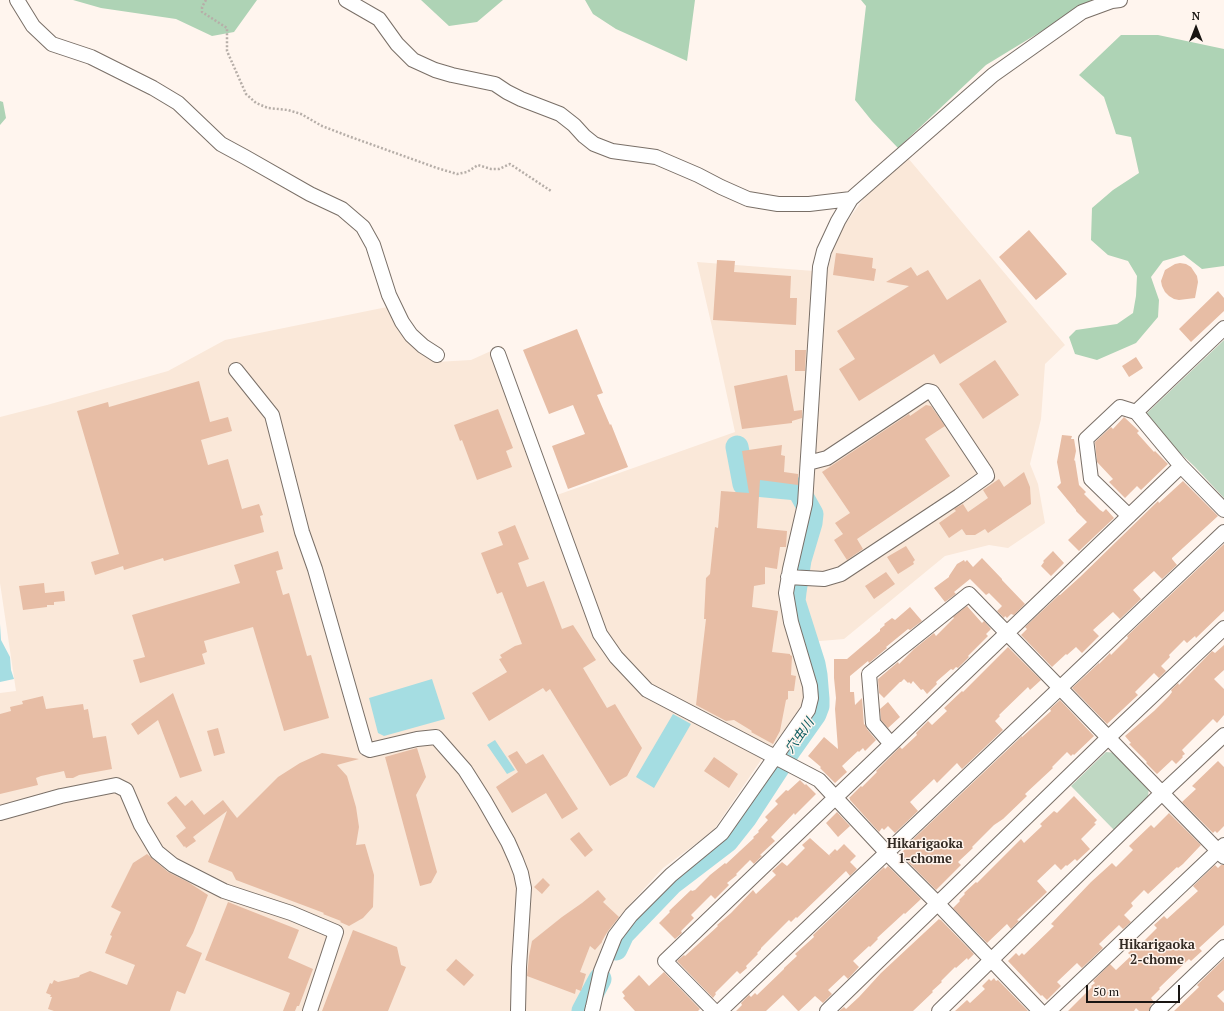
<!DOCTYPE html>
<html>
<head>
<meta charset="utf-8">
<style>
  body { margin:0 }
  #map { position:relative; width:1224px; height:1011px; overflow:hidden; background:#fff5ee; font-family:"PT Serif",serif }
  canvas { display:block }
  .north { position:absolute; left:1176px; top:8px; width:40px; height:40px; -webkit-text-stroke:3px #fff5ee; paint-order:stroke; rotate:0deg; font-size:11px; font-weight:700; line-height:16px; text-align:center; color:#191512 }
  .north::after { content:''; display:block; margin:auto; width:14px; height:18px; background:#191512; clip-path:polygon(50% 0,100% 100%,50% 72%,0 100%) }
  .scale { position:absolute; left:1086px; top:985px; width:94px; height:18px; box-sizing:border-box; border:2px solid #191512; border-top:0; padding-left:5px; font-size:12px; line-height:14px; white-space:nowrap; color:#191512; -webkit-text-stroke:3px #fff5ee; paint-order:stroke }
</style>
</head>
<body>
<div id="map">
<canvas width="1224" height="1011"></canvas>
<div class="north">N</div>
<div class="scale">50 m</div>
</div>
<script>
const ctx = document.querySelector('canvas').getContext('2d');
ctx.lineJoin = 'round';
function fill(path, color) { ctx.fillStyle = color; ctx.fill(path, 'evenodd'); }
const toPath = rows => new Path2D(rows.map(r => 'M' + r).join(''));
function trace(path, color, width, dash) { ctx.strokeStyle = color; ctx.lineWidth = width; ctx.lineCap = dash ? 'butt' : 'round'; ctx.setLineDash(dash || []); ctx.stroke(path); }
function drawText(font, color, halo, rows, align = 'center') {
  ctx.font = font + ' "PT Serif","Noto Sans JP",serif'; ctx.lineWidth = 3; ctx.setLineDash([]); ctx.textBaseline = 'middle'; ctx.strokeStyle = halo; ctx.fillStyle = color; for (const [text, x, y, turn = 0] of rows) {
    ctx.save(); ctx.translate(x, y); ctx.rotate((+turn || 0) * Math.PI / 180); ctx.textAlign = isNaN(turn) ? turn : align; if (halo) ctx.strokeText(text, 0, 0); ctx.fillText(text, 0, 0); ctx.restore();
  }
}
fill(toPath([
  [908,158,1065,345,1045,364,1041,419,1030,464,1038,484,1045,523,1008,548,989,545,945,556,844,639,797,643,804,687,804,703,797,715,761,760,713,831,663,868,631,903,605,936,584,1001,580,1011,0,1011,0,693,16,691,0,583,0,417,47,405,168,371,225,340,387,307,400,333,418,350,436,362,471,360,502,346,557,495,735,432,712,327,697,262,827,272,836,237,869,191]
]), '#fae8d9');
fill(toPath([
  [1224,340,1224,498,1195,467,1146,420,1146,414],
  [1106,752,1116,753,1149,787,1148,797,1114,830,1071,786]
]), '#bfd8c3');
fill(toPath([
  [73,0,257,0,234,32,212,36,176,19,101,8],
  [421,0,503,0,477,22,449,26],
  [585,0,695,0,687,61,616,29,593,14],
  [861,0,1096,0,1091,1,986,65,898,148,872,121,855,100,866,6],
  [1121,35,1158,35,1224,49,1224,266,1202,269,1184,255,1163,261,1151,277,1159,300,1158,317,1136,343,1097,360,1075,354,1069,337,1076,330,1117,324,1133,313,1136,296,1137,276,1128,261,1108,255,1091,240,1092,208,1113,190,1139,173,1131,137,1116,134,1104,97,1079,75],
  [0,101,3,102,6,118,0,125]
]), '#aed3b5');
fill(toPath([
  [0,624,1,640,10,657,11,670,14,679,0,682],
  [432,679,445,719,384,736,378,733,369,698],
  [673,714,691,724,654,788,636,777],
  [495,740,515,770,507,774,487,745]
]), '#a5dde2');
trace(toPath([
  [616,949,623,934,672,883,727,841,746,817,791,748,815,714,818,706,818,699,816,675,814,664,794,601,795,592,800,560,811,523,812,514,798,489,744,484,737,447],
  [583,1011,600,979]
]), '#a5dde2', 23);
fill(toPath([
  [1029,230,1067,274,1036,300,999,257],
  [836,253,873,258,872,268,876,269,874,281,833,275],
  [717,260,735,261,734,272,791,276,790,298,797,298,796,325,713,320],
  [1180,263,1186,264,1191,267,1197,276,1198,282,1195,298,1179,300,1174,299,1169,296,1165,292,1162,286,1161,281,1165,270,1175,264],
  [911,267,917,276,928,270,947,300,980,279,1007,322,940,364,934,354,859,401,839,369,855,359,837,331,909,286,886,282],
  [1218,291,1224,298,1224,311,1191,342,1179,329],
  [577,329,603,393,597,395,610,425,611,424,628,467,568,489,552,446,585,434,573,405,549,414,523,350],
  [795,350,806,350,805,371,795,371],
  [1136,357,1143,368,1129,377,1122,366],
  [995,360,1019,395,983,419,959,384],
  [787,375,794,411,802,410,802,418,792,421,792,423,742,429,734,386],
  [199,381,210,422,228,417,232,431,201,440,208,465,228,459,242,509,259,504,263,515,260,516,264,532,164,561,163,558,124,570,123,566,95,575,91,562,119,554,77,411,108,402,109,407],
  [926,405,931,406,945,426,925,439,950,476,857,539,863,549,847,560,834,540,843,534,835,523,850,513,822,472,909,414,910,416],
  [498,409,513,448,506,451,512,467,477,480,462,440,460,441,454,425],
  [1124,417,1139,431,1137,433,1154,452,1155,451,1168,464,1141,490,1137,486,1125,498,1109,482,1113,479,1097,462,1095,442,1111,427,1113,429],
  [1062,435,1072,436,1071,439,1074,439,1076,451,1074,461,1075,460,1079,485,1086,492,1084,494,1100,510,1103,512,1106,509,1114,518,1079,551,1068,540,1087,522,1076,511,1076,510,1057,487,1061,483,1057,462],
  [782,445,781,455,785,456,784,472,798,474,798,485,760,480,757,528,787,531,786,547,780,547,777,569,765,567,765,584,754,586,752,607,778,611,772,652,790,654,790,655,792,656,791,675,796,676,794,691,788,691,788,699,786,700,780,731,773,744,751,732,752,731,734,720,726,721,696,705,706,619,704,619,706,578,710,574,715,527,718,528,721,491,749,493,742,451],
  [1024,472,1030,487,1031,504,988,533,985,529,975,535,966,535,962,529,949,538,939,523,956,511,954,509,963,504,968,512,988,498,983,490,999,479,1004,487],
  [1183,481,1218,516,1172,558,1172,559,1177,565,1162,579,1154,571,1133,590,1141,599,1120,619,1113,612,1093,630,1099,636,1082,653,1076,647,1067,655,1066,654,1052,667,1021,635,1027,629,1025,627,1059,595,1060,595,1080,577,1158,501,1159,503],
  [515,525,529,559,518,563,527,587,544,581,562,629,573,625,596,660,583,668,607,708,615,704,642,748,627,776,610,786,550,689,546,692,543,688,489,721,472,693,507,672,499,659,502,658,500,655,515,646,522,644,502,592,497,594,481,553,503,545,498,532],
  [1224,544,1224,611,1196,638,1195,636,1187,643,1184,640,1169,655,1170,657,1161,666,1166,671,1159,678,1154,673,1135,692,1138,695,1107,724,1072,688,1099,663,1099,664,1110,653,1111,655,1128,638,1127,636],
  [906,546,915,560,913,562,914,564,898,574,887,557],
  [278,551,283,569,276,571,283,595,289,593,307,656,311,655,329,718,284,731,253,627,204,641,207,652,202,654,205,664,140,683,133,660,145,657,132,615,240,583,234,565],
  [1053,551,1064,563,1051,576,1041,566,1044,562,1043,561],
  [982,558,1002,579,1002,580,1025,604,1014,615,1011,614,1007,618,1005,616,1004,618,997,611,1002,606,989,593,986,595,970,579,954,592,956,594,945,602,934,588,949,577,949,576,957,564,964,560,965,562,967,560,973,567],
  [886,572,895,584,874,599,865,586],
  [44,583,45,593,64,591,65,601,54,602,54,605,47,605,47,607,23,610,19,586],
  [967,606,982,623,984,621,991,629,986,634,988,636,968,656,969,657,958,668,956,667,953,670,951,669,936,682,937,684,927,694,923,689,921,690,913,681,911,684,909,682,908,683,904,679,901,682,900,682,884,698,879,693,878,679,898,662,899,664,914,649,934,633,936,636,954,618,953,617],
  [910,607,922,621,910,630,908,629,886,647,887,648,869,663,868,661,850,676,850,692,854,692,855,705,862,698,864,725,865,724,867,729,876,740,865,751,863,748,859,752,858,751,842,766,847,772,835,783,820,768,821,767,808,756,824,737,838,749,835,709,836,698,834,678,834,659,847,659,880,631,880,629,885,625,884,624,892,618,895,620],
  [1224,645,1224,670,1214,679,1224,689,1224,715,1217,723,1213,719,1182,750,1185,754,1182,756,1183,757,1176,764,1172,760,1157,774,1146,763,1147,762,1129,744,1131,743,1125,736,1154,711,1169,696,1172,692,1171,690,1178,683,1179,685,1212,651,1215,653],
  [1008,647,1041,680,1030,690,1028,687,999,715,1000,716,995,721,1003,730,962,769,957,763,937,783,934,779,910,802,918,811,895,833,888,826,884,830,882,828,879,832,850,800,850,799,849,798,861,786,862,787,877,772,876,771,900,747,902,749,917,735,916,733,928,721,932,725,947,711,944,708,962,691,963,692],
  [173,693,202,771,180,778,158,720,138,735,131,724],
  [43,696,46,709,83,704,84,710,88,709,93,738,106,736,112,769,79,775,73,778,66,778,64,771,41,776,36,778,38,785,0,794,0,714,11,711,10,707,23,704,22,701],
  [1060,700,1094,736,1074,755,1073,754,1071,756,1067,752,1052,767,1053,768,1025,794,1027,796,1003,819,994,825,972,847,973,848,958,862,961,865,936,890,900,854,907,847,906,846,1022,736,1022,737,1051,711,1050,709],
  [888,702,900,717,888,728,881,720,880,709],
  [218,728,225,753,214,756,207,731],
  [417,748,426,777,416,795,437,872,431,883,420,886,385,757],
  [517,751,526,764,543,754,578,809,562,819,546,793,512,813,496,787,518,772,508,756],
  [322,753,359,759,337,765,347,776,356,807,359,827,356,845,365,844,374,875,373,907,363,918,349,926,340,922,341,921,323,914,324,913,236,880,232,872,208,862,227,811,193,837,196,841,186,848,185,846,184,847,176,836,186,828,167,803,176,796,185,806,192,800,204,815,223,800,237,818,278,777,300,763],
  [714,757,738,774,729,788,704,771],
  [1218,761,1224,767,1224,826,1217,833,1215,831,1213,833,1182,802,1196,789,1192,786],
  [800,780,805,785,806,784,816,794,795,815,794,813,774,834,771,837,775,841,760,855,762,856,754,864,750,860,736,874,737,875,727,883,729,885,715,899,711,895,691,915,694,918,681,931,682,933,675,939,659,923,670,912,669,911,691,890,692,891,695,890,710,875,725,863,726,864,754,838,753,837,759,832,758,831,768,820,765,817,778,804,775,801,786,790,788,791],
  [1074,796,1097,820,1094,823,1096,824,1081,839,1090,849,1077,861,1075,859,1067,866,1066,865,1061,870,1055,864,1037,881,1047,892,1017,920,1019,921,1011,929,1007,924,987,943,953,908,960,901,959,900,965,894,964,893,976,882,977,883,1021,839,1024,843,1042,826,1040,824,1054,811,1057,813],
  [837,812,850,826,838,837,826,823],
  [1169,813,1201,845,1183,864,1178,868,1177,867,1148,894,1144,890,1131,903,1133,906,1124,915,1131,922,1123,929,1119,925,1099,944,1103,948,1082,968,1077,963,1057,982,1061,986,1047,1000,1042,995,1041,996,1008,961,1016,953,1019,956,1022,953,1024,955,1054,926,1051,924,1091,882,1112,863,1116,867,1133,850,1129,846,1151,825,1154,828],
  [579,832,593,850,585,857,570,839],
  [810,838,831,857,829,855,835,849,837,851,844,844,856,856,850,862,857,869,850,876,846,871,797,918,796,917,791,922,789,920,761,948,761,949,757,953,758,954,746,966,747,968,740,974,737,971,715,993,716,994,713,998,677,961,684,955,685,956,718,926,717,925,731,913,753,890,756,894,776,875,772,871,782,862,787,866,805,848,802,845],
  [147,854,168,872,188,882,208,895,193,933,186,946,202,953,185,994,177,991,170,1011,54,1011,48,1009,52,997,50,997,51,995,46,993,50,983,52,984,54,980,58,982,79,977,80,975,90,971,127,985,135,965,105,953,112,936,110,935,121,912,111,907,133,863],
  [1215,865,1218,868,1221,865,1224,865,1224,925,1199,948,1202,951,1191,961,1189,959,1159,988,1160,989,1151,998,1154,1002,1151,1005,1149,1011,1139,1011,1136,1008,1134,1011,1068,1011,1092,987,1091,986,1095,983,1093,981,1110,964,1116,970,1131,956,1128,953,1138,944,1139,946,1157,928,1154,925,1164,916,1167,919,1198,891,1193,886],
  [888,866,921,899,905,914,904,913,902,915,877,938,878,939,870,947,869,946,853,961,859,967,848,979,844,975,828,990,832,994,823,1003,815,996,799,1011,798,1011,783,995,766,1011,736,1011,742,1005,741,1003,749,995,751,997,755,993,757,995,784,969,784,968,797,956,795,954,814,937,813,935,884,867,885,869],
  [543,878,550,885,542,894,534,887],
  [598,890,606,899,603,902,619,917,608,931,602,941,602,942,595,950,590,946,580,972,586,974,581,991,576,989,575,994,527,976,529,956,532,941,562,917,582,903],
  [228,902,299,930,288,958,313,969,299,1006,297,1006,295,1011,283,1011,290,993,205,960],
  [939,919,940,920,941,920,974,954,968,960,967,958,956,968,955,967,941,981,942,982,932,991,933,992,913,1011,839,1011,844,1007,846,1009,859,997,881,973],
  [353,930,397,947,401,965,406,967,388,1011,322,1011],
  [456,959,474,975,464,986,446,970],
  [1224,959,1224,990,1217,996,1224,1003,1224,1011,1174,1011,1199,987,1197,985],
  [664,972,700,1009,698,1011,635,1011,623,998,625,996,622,992,639,975,649,986],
  [994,978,996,981,998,980,1028,1011,955,1011,967,1000,970,1003,985,989,982,986,989,979,991,981]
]), '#e7bda5');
const minor = toPath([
  [17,0,33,26,52,44,91,57,153,88,178,103,221,144,245,157,310,194,342,209,363,227,373,245,389,295,402,322,411,335,423,346,437,355],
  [346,0,379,19,397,44,413,60,435,70,452,75,495,84,507,92,521,99,560,114,574,125,584,136,594,144,612,151,656,157,698,175,721,187,748,199,778,204,809,204,851,199],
  [498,354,600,634,616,657,647,690,819,780,887,853,938,904,1040,1011],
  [236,370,272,415,302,532,315,569,366,748,370,750,417,739,436,737,465,770,484,800,508,842,516,860,521,873,524,888,519,967,518,1011],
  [1136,412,1224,328],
  [1129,516,1091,479,1086,439,1120,407,1136,412,1181,466,1224,510],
  [788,577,824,579,841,574,959,496,987,476,986,473,932,392,928,391,827,458,808,463],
  [891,744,873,723,869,674,969,594,1224,857],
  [0,813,61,796,116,785,126,790,141,825,157,852,173,865,224,891,291,913,336,932,310,1011],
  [592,1011,593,1007,601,971,615,936,631,915,671,875,722,833,808,710,811,698,810,686,791,622,786,593,790,569,805,504,820,267,824,251,838,221,851,199,993,75,1082,12,1112,1,1120,0],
  [714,1011,665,961,1181,466],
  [720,1011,1224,532],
  [827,1011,1108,738,1224,628],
  [939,1011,1162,793,1224,735],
  [1049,1011,1224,845],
  [1157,1011,1224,947]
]);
trace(minor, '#796f67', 16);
trace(toPath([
  [206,0,202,7,202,12,227,28,227,51,246,94,256,103,268,108,288,110,301,114,322,126,348,136,437,168,457,174,467,172,478,165,491,169,499,169,510,164,551,191]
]), '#b6aea8', 2.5, [2, 2]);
trace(minor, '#fff', 14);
drawText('italic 13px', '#0f5e63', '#fff5ee', [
  ["穴虫川",800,736,-55]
]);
drawText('bold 13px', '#342b24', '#fff5ee', [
  ["Hikarigaoka",925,844],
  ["1-chome",925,859],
  ["Hikarigaoka",1157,945],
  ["2-chome",1157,960]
]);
</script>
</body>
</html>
